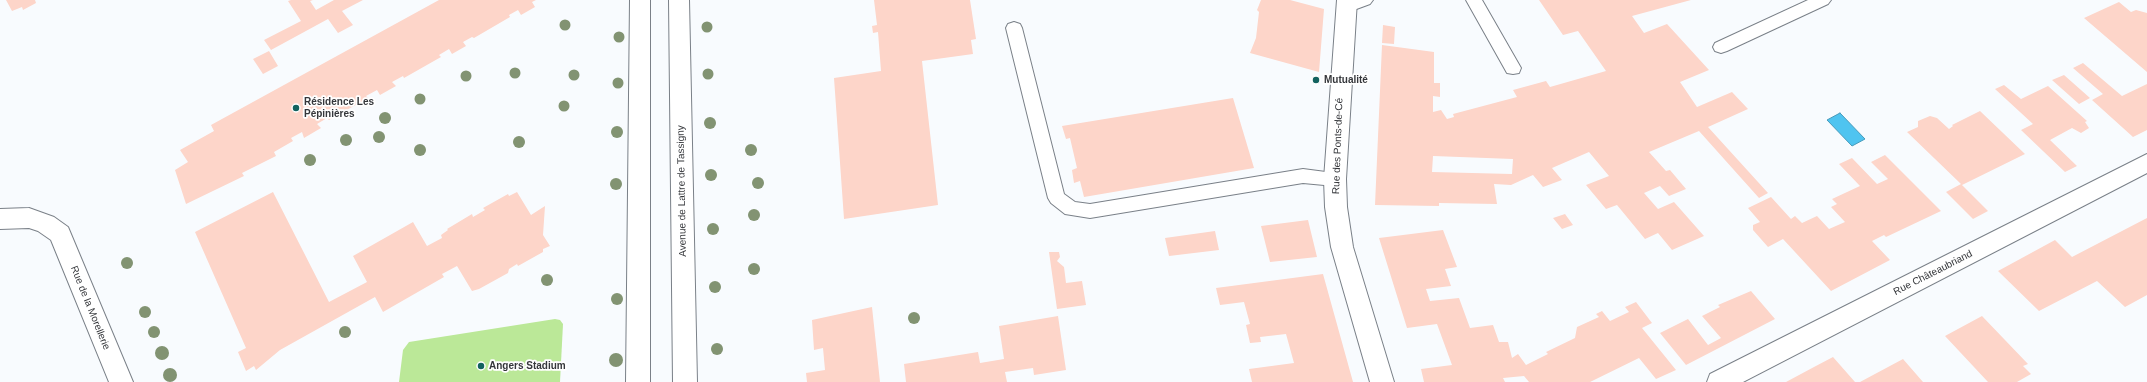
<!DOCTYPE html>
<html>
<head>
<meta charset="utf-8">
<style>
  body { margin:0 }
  canvas { display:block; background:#f8fbfe }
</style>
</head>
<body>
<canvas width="2147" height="382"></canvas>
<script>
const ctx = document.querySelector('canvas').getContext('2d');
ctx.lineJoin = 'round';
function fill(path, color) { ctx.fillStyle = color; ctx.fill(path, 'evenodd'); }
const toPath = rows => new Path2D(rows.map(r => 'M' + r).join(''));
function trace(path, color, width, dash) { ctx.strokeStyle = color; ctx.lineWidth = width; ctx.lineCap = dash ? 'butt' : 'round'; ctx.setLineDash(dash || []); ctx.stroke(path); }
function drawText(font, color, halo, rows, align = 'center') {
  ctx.font = font + ' Helvetica,sans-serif'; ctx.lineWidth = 3.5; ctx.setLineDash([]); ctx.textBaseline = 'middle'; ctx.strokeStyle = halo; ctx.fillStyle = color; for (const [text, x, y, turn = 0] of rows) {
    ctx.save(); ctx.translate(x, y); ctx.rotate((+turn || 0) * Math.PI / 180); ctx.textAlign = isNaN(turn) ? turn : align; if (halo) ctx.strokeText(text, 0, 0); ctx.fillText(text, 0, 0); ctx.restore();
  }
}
fill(toPath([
  [555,319,560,320,563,324,560,382,399,382,403,350,409,342]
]), '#bbe898');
const water = toPath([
  [1840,113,1865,139,1852,146,1827,120,1840,113]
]);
fill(water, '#4fc4f0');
trace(water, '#479aba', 1);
fill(toPath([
  [6,0,35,0,36,3,23,10,22,7,12,11],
  [291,0,313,0,310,1,316,10,334,0,363,0,342,11,353,25,338,33,328,19,271,50,264,40,301,21,288,1],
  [439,0,536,0,532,2,535,7,521,15,518,10,509,15,510,17,474,38,472,37,463,42,466,46,452,54,449,49,439,55,441,57,404,78,403,76,392,82,396,86,380,95,377,90,366,96,368,98,329,120,327,118,317,124,321,128,304,138,302,132,291,138,293,141,274,152,276,156,242,173,244,176,186,204,175,170,188,162,180,150,214,131,211,125],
  [874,0,970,0,976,39,971,40,973,54,922,61,938,205,844,219,834,78,881,71,878,32,873,33,872,26,877,25],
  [1261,0,1290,0,1324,9,1319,72,1250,53,1256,38,1259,12,1257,10],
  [1539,0,1691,0,1632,16,1644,33,1667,24,1709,70,1680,82,1697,107,1732,92,1748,109,1708,127,1768,193,1759,198,1699,131,1649,152,1666,171,1670,170,1686,189,1669,196,1660,186,1644,193,1658,209,1674,202,1704,236,1672,250,1658,233,1645,239,1617,205,1606,209,1586,185,1609,176,1589,152,1552,168,1562,180,1543,187,1533,175,1511,185,1494,184,1497,204,1439,203,1439,206,1375,205,1382,45,1434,52,1434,83,1440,83,1440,97,1433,96,1433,112,1441,110,1447,119,1454,117,1453,114,1517,97,1513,90,1546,81,1550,87,1606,71,1578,31,1563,35],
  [1433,156,1513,159,1512,174,1432,172],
  [2119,2,2131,12,2136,10,2147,13,2147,72,2084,18],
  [1383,25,1395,27,1394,44,1382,43],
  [269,51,278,66,263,74,253,59],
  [2083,63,2122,96,2147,84,2147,130,2133,137,2092,100,2103,94,2073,68],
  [2064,75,2090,98,2079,104,2052,80],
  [2004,85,2021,99,2048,86,2087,121,2085,122,2089,128,2081,133,2072,128,2050,140,2077,166,2065,172,2021,130,2033,124,1995,89],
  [1233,98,1254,168,1084,197,1080,181,1074,183,1072,170,1077,168,1070,138,1066,139,1062,126],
  [1980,111,2025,154,1962,185,1988,211,1973,219,1946,192,1961,184,1907,132,1918,127,1918,121,1930,116,1937,118,1949,129,1953,126,1952,125],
  [1885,155,1941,211,1886,237,1884,235,1872,241,1890,260,1831,291,1783,239,1768,247,1753,230,1753,225,1760,222,1748,208,1771,197,1791,219,1795,216,1802,223,1817,216,1829,229,1845,222,1831,207,1837,204,1832,199,1860,186,1839,164,1852,158,1877,184,1888,179,1871,162],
  [273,192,329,302,367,282,353,256,413,222,427,246,442,238,441,235,448,230,447,229,472,214,473,217,485,210,483,208,508,194,509,196,517,192,531,215,545,206,543,235,550,246,543,249,543,252,518,266,517,264,509,269,508,273,479,289,472,291,457,266,442,274,444,277,383,312,375,297,280,350,256,370,254,366,246,371,238,352,246,348,195,232],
  [1565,214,1573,225,1562,229,1553,218],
  [2147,218,2147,295,2125,307,2097,281,2039,311,1998,271,2055,240,2072,257],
  [1308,220,1317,257,1270,262,1261,226],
  [1443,230,1457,267,1445,269,1451,286,1426,289,1430,301,1459,298,1470,328,1493,325,1499,342,1508,342,1512,358,1518,354,1526,365,1548,354,1546,352,1575,338,1577,327,1599,317,1596,314,1602,311,1610,321,1629,312,1625,307,1636,302,1652,323,1642,328,1676,370,1656,379,1639,358,1590,382,1529,382,1524,376,1503,378,1505,382,1424,382,1421,369,1452,365,1437,324,1407,328,1379,238],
  [1215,231,1219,250,1169,256,1165,238],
  [1049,252,1059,252,1060,257,1057,261,1064,267,1066,283,1082,281,1086,305,1057,309],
  [1323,274,1353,382,1252,382,1249,369,1294,363,1286,334,1260,337,1261,342,1250,343,1246,325,1250,324,1244,302,1220,305,1216,288],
  [1751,291,1775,319,1686,365,1660,333,1688,319,1708,345,1721,338,1702,316,1720,307,1718,305],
  [872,307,880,382,807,382,806,373,825,370,823,348,814,350,812,320],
  [1058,316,1066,370,1034,375,1033,368,1005,372,1007,382,906,382,904,364,978,352,980,363,1004,359,999,326],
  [1982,316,2028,364,2023,366,2031,374,2017,382,1988,382,1945,336],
  [1833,357,1855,382,1786,382,1814,367],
  [1903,359,1923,382,1860,382]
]), '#fdd5c9');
const service = toPath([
  [1348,0,1373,0,1370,4,1351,11,1346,13,1341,11,1338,7,1341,3,1348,0],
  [1466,0,1482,0,1521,68,1519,73,1513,74,1507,73,1466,0],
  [1808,0,1831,0,1828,4,1727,51,1721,53,1715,51,1713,47,1715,43,1808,0],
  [1014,22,1020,24,1022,28,1064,194,1075,202,1090,204,1303,169,1341,174,1343,179,1341,184,1335,186,1303,183,1090,218,1065,214,1051,203,1048,198,1006,28,1008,24,1014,22]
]);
const minor = toPath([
  [1337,0,1357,0,1346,179,1347,207,1353,247,1394,382,1370,382,1331,247,1325,207,1324,179,1337,0],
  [2147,154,2147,173,1743,382,1707,382,1710,374,2147,154],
  [29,208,54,217,68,227,133,382,109,382,51,240,38,231,29,228,0,229,0,209,29,208]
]);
const tertiary = toPath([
  [630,0,650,0,650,382,626,382,630,0],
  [669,0,689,0,697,382,673,382,669,0]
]);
trace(service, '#7a8088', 2);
trace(minor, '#7a8088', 2);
trace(tertiary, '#7a8088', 2);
fill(service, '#fff');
fill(minor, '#fff');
fill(tertiary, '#fff');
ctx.fillStyle = '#829372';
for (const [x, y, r] of [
  [565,25,5.5],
  [707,27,5.5],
  [619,37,5.5],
  [515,73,5.5],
  [708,74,5.5],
  [574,75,5.5],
  [466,76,5.5],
  [618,83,5.5],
  [420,99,5.5],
  [564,106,5.5],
  [385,118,6],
  [710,123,6],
  [617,132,6],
  [379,137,6],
  [346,140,6],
  [519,142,6],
  [420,150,6],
  [751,150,6],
  [310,160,6],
  [711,175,6],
  [758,183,6],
  [616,184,6],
  [754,215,6],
  [713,229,6],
  [127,263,6],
  [754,269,6],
  [547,280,6],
  [715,287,6],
  [617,299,6],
  [145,312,6],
  [914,318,6],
  [154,332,6],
  [345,332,6],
  [717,349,6],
  [162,353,7],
  [616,360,7],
  [170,375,7]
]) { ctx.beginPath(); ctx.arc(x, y, r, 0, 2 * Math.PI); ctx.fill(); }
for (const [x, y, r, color] of [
  [1316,80,4,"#12625f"],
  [296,108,4,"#12625f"],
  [481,366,4,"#12625f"]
]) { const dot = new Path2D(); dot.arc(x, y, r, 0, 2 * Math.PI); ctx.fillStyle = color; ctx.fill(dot); trace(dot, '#fff', 1.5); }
drawText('bold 10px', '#35373b', '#fff', [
  ["Mutualité",1324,80],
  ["Résidence Les",304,102],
  ["Pépinières",304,114],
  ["Angers Stadium",489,366]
], 'left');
drawText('10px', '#35373b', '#fff', [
  ["Rue des Ponts-de-Cé",1338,146,-88],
  ["Avenue de Lattre de Tassigny",682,191,-91],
  ["Rue Châteaubriand",1933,273,-27],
  ["Rue de la Morellerie",90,308,68]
]);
</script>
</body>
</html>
